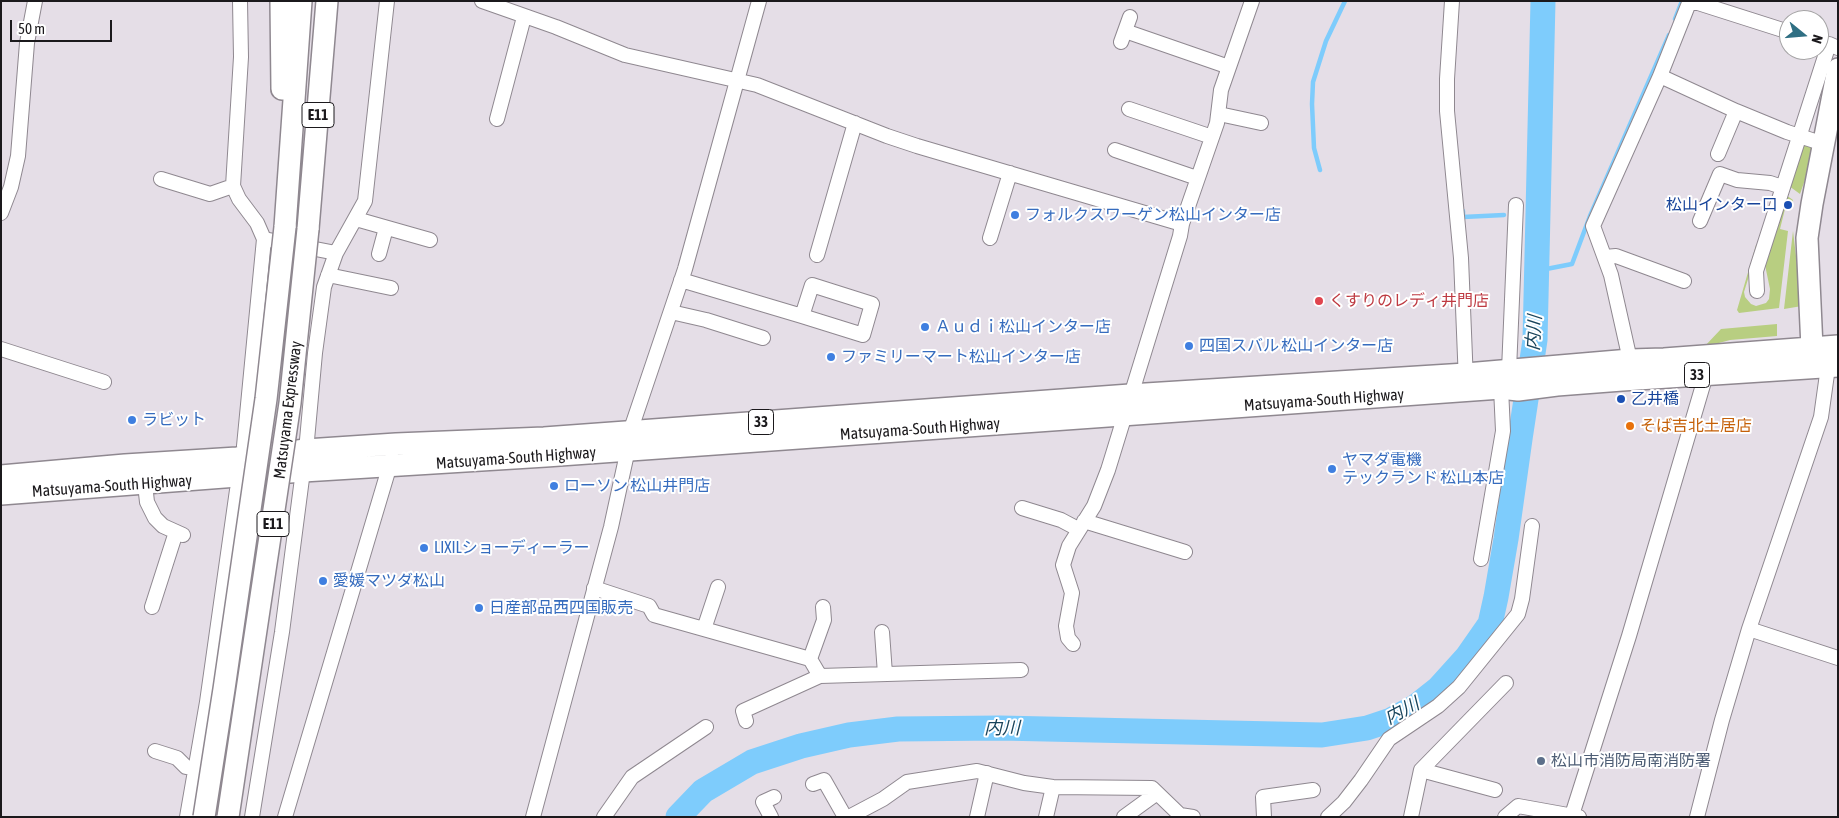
<!DOCTYPE html>
<html>
<head>
<meta charset="utf-8">
<style>
  body { margin:0 }
  #map { position:relative; width:1839px; height:818px; overflow:hidden; background:#e5dee7; font-family:"Asap Condensed",sans-serif }
  canvas { display:block }
  .frame { position:absolute; inset:0; border:2px solid #1b191c; pointer-events:none }
  .north { position:absolute; left:1779px; top:10px; width:50px; height:50px; box-sizing:border-box; background:#fff; border:1px solid #a4a3a4; border-radius:50%; rotate:107deg; font-size:14px; font-weight:700; line-height:20px; text-align:center; color:#1b191c }
  .north::after { content:''; display:block; margin:auto; width:18px; height:22px; background:#2f6f83; clip-path:polygon(50% 0,100% 100%,50% 72%,0 100%) }
  .scale { position:absolute; left:10px; top:20px; width:102px; height:22px; box-sizing:border-box; border:2px solid #1b191c; border-top:0; padding-left:6px; font-size:15px; line-height:18px; white-space:nowrap; color:#1b191c; -webkit-text-stroke:4px #fff; paint-order:stroke }
</style>
</head>
<body>
<div id="map">
<canvas width="1839" height="818"></canvas>
<div class="frame"></div>
<div class="north">N</div>
<div class="scale">50 m</div>
</div>
<script>
const ctx = document.querySelector('canvas').getContext('2d');
ctx.lineJoin = 'round';
function fill(path, color) { ctx.fillStyle = color; ctx.fill(path, 'evenodd'); }
const toPath = rows => new Path2D(rows.map(r => 'M' + r).join(''));
function trace(path, color, width, dash) { ctx.strokeStyle = color; ctx.lineWidth = width; ctx.lineCap = dash ? 'butt' : 'round'; ctx.setLineDash(dash || []); ctx.stroke(path); }
function drawText(font, color, halo, rows, align = 'center') {
  ctx.font = font + ' "Asap Condensed","Noto Sans JP",sans-serif'; ctx.lineWidth = 4; ctx.setLineDash([]); ctx.textBaseline = 'middle'; ctx.strokeStyle = halo; ctx.fillStyle = color; for (const [text, x, y, turn = 0] of rows) {
    ctx.save(); ctx.translate(x, y); ctx.rotate((+turn || 0) * Math.PI / 180); ctx.textAlign = isNaN(turn) ? turn : align; if (halo) ctx.strokeText(text, 0, 0); ctx.fillText(text, 0, 0); ctx.restore();
  }
}
fill(toPath([
  [1802,145,1810,146,1815,151,1800,194,1789,186],
  [1786,195,1793,200,1792,203,1787,201,1780,229,1788,231,1779,308,1739,313,1737,310,1756,245,1758,247,1744,292,1745,297,1751,304,1756,306,1766,303,1769,299,1770,289,1765,265],
  [1793,231,1802,306,1784,309],
  [1777,324,1777,336,1730,340,1704,347,1721,329]
]), '#b8ce81');
trace(toPath([
  [1675,19,1682,1],
  [1320,170,1314,148,1312,104,1313,82,1326,41,1345,1],
  [1463,211,1463,217,1504,215],
  [1536,271,1572,264,1590,216,1669,35]
]), '#7eccfc', 4.5);
trace(toPath([
  [678,817,703,791,752,762,801,746,849,735,898,729,1000,728,1322,735,1367,728,1391,720,1415,707,1439,688,1467,657,1490,624,1496,597,1506,539,1520,439,1535,340,1543,1]
]), '#7eccfc', 25);
const minor = toPath([
  [240,1,241,57,233,186,239,199,257,223,264,239,336,253],
  [482,1,556,27,625,55,757,85,887,136,917,146,1182,224,1180,236,1108,470,1094,506,1069,546,1063,565,1072,593,1066,626,1068,638,1073,644],
  [1452,1,1447,79,1447,111,1461,258,1466,382],
  [1125,31,1229,67],
  [1121,42,1130,17],
  [1660,76,1736,111,1787,132,1824,144],
  [1129,109,1212,137],
  [1219,114,1261,123],
  [497,119,524,17],
  [1115,150,1197,178],
  [1718,154,1736,111],
  [161,179,210,194,233,186],
  [1,213,11,187,18,156,27,43,35,1],
  [356,219,430,240],
  [1700,221,1720,174,1737,180,1770,183,1782,187],
  [1182,224,1217,123,1221,90,1252,1],
  [990,238,1010,173],
  [379,254,386,228],
  [817,255,855,123],
  [1605,257,1616,256,1684,281],
  [328,275,391,288],
  [681,280,802,316,863,335,872,304,812,285,802,316],
  [1757,291,1756,271,1829,44,1838,48],
  [671,312,706,320,763,338],
  [1,349,104,382],
  [1630,360,1611,275,1593,226,1660,76,1689,3,1698,3,1789,32],
  [1509,370,1516,205],
  [244,446,264,239],
  [145,484,147,502,155,518,163,526,183,535],
  [1022,508,1061,520,1078,529],
  [1084,521,1185,552],
  [1481,559,1503,431,1501,388],
  [594,588,649,606,654,615,810,659,820,676],
  [152,607,176,532],
  [704,629,718,587],
  [1749,629,1838,658],
  [882,632,885,674],
  [810,659,824,620,823,607],
  [746,721,743,711,820,676,1021,670],
  [155,751,177,758,186,767,196,769],
  [1421,770,1495,790],
  [813,784,824,780,845,817],
  [1572,815,1629,636,1708,368],
  [187,817,207,702,237,490],
  [252,817,282,632,307,440,315,353,324,287,336,253,365,201,387,1],
  [285,817,392,458],
  [533,817,611,527,628,449,630,432,685,269,759,1],
  [604,817,632,777,706,727],
  [771,817,763,802,774,797],
  [849,817,883,799,907,782,977,771,1024,783,1053,787,1152,788,1180,815,1193,817],
  [977,817,987,773],
  [1046,817,1053,787],
  [1124,817,1157,793],
  [1264,817,1263,797,1313,790],
  [1328,817,1344,802,1361,780,1389,739,1438,706,1459,687,1518,614,1522,599,1532,526],
  [1411,817,1421,770,1506,683],
  [1505,817,1518,806,1579,817],
  [1697,817,1722,720,1749,629,1821,417,1828,367]
]);
const highway = toPath([
  [281,1,282,89],
  [285,227,301,1],
  [308,229,327,1],
  [1821,359,1812,348,1807,238,1812,204,1838,69],
  [1,476,125,465,237,458,306,450,396,444,544,438,1130,395,1466,374,1630,360,1664,359,1838,346],
  [1,494,303,471,546,456,1501,388,1518,390,1557,385,1622,380,1838,366]
]);
trace(minor, '#8f8890', 16);
trace(highway, '#8f8890', 24);
trace(minor, '#fff', 14);
trace(highway, '#fff', 21);
const highwayBridge = toPath([
  [204,817,224,689,266,399,285,227],
  [228,817,290,403,308,229]
]);
trace(highwayBridge, '#8f8890', 24, []);
trace(highwayBridge, '#fff', 21);
for (const [x, y, r, color] of [
  [1788,205,5,"#1a4fb4"],
  [1015,215,5,"#3f7fe0"],
  [1319,301,5,"#e0444e"],
  [925,327,5,"#3f7fe0"],
  [1189,346,5,"#3f7fe0"],
  [831,357,5,"#3f7fe0"],
  [1621,399,5,"#1a4fb4"],
  [132,420,5,"#3f7fe0"],
  [1630,426,5,"#e8710a"],
  [1332,469,5,"#3f7fe0"],
  [554,486,5,"#3f7fe0"],
  [424,548,5,"#3f7fe0"],
  [323,581,5,"#3f7fe0"],
  [479,608,5,"#3f7fe0"],
  [1541,761,5,"#5c6f8a"]
]) { const dot = new Path2D(); dot.arc(x, y, r, 0, 2 * Math.PI); ctx.fillStyle = color; ctx.fill(dot); trace(dot, '#fff', 2); }
for (const [x, y, w] of [
  [318,115,32],
  [1697,375,25],
  [761,422,25],
  [273,524,32]
]) { const box = new Path2D(); box.roundRect(x - w / 2, y - 12.5, w, 25, 4); ctx.fillStyle = '#fff'; ctx.fill(box); trace(box, '#1b191c', 1); }
drawText('bold 15px', '#1b191c', null, [
  ["E11",318,115],
  ["33",1697,375],
  ["33",761,422],
  ["E11",273,524]
]);
drawText('16px', '#164399', '#fff', [
  ["松山インター口",1778,205],
  ["乙井橋",1631,399,"left"]
], 'right');
drawText('16px', '#366cbe', '#fff', [
  ["フォルクスワーゲン松山インター店",1025,215],
  ["Ａｕｄｉ松山インター店",935,327],
  ["四国スバル 松山インター店",1199,346],
  ["ファミリーマート松山インター店",841,357],
  ["ラビット",142,420],
  ["ヤマダ電機",1342,460],
  ["テックランド 松山本店",1342,478],
  ["ローソン 松山井門店",564,486],
  ["LIXILショーディーラー",434,548],
  ["愛媛マツダ松山",333,581],
  ["日産部品西四国販売",489,608]
], 'left');
drawText('16px', '#be3a42', '#fff', [
  ["くすりのレディ井門店",1329,301]
], 'left');
drawText('16px', '#1b191c', '#fff', [
  ["Matsuyama-South Highway",1324,400,-4],
  ["Matsuyama Expressway",288,410,-83],
  ["Matsuyama-South Highway",920,429,-4],
  ["Matsuyama-South Highway",516,458,-4],
  ["Matsuyama-South Highway",112,486,-4]
]);
drawText('16px', '#c56008', '#fff', [
  ["そば吉北土居店",1640,426]
], 'left');
drawText('16px', '#4e5e75', '#fff', [
  ["松山市消防局南消防署",1551,761]
], 'left');
drawText('italic 18px', '#18445c', '#fff', [
  ["内川",1534,333,-86],
  ["内川",1402,711,-28],
  ["内川",1002,728]
]);
</script>
</body>
</html>
